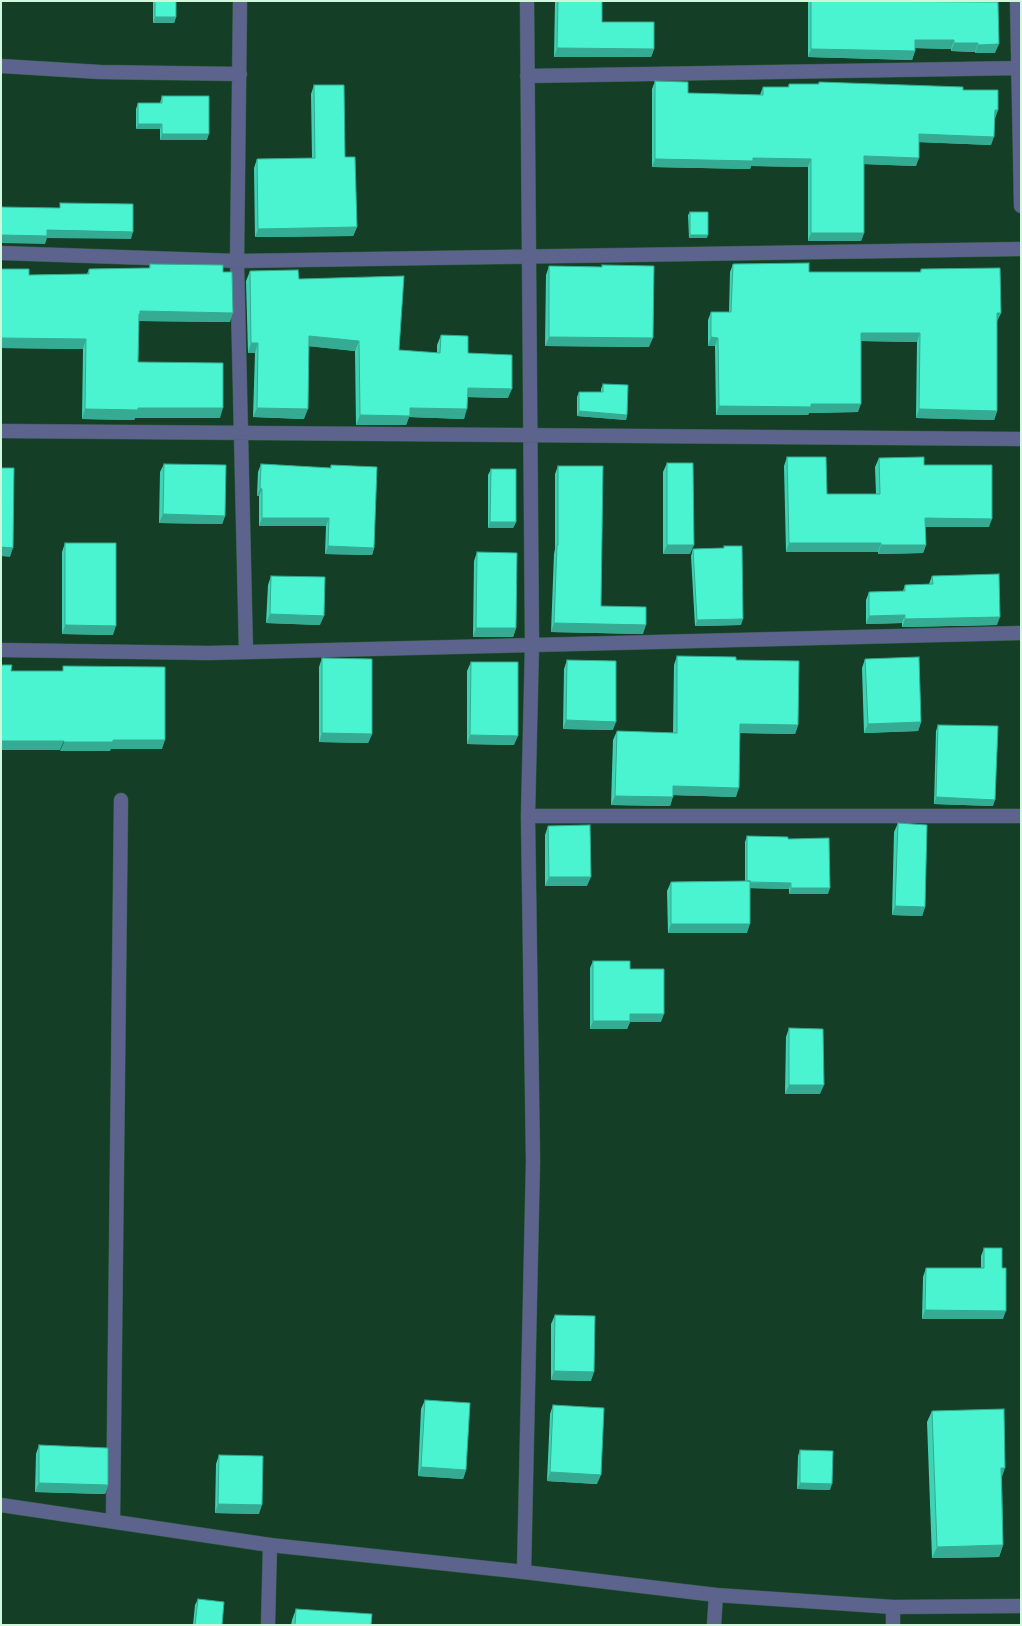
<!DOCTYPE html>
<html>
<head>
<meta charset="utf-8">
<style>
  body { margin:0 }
  #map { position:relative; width:1022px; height:1626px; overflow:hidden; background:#153e27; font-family:"Noto Sans",sans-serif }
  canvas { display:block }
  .frame { position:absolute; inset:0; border:2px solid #d1f7dd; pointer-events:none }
</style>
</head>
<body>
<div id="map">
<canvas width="1022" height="1626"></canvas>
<div class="frame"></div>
</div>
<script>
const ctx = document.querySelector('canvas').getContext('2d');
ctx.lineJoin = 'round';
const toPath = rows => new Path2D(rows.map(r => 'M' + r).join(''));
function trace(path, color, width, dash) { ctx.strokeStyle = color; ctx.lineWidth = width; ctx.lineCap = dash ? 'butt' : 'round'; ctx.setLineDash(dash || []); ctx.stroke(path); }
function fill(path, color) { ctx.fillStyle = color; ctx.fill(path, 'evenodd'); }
const minor = toPath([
  [240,1,237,261,246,652],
  [527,1,532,645,528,816,1021,816],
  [1017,1,1021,206],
  [1,66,100,72,240,74],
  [527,76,1021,68],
  [1,253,237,261,1021,249],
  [1,431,1021,439],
  [1,650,209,653,1021,633],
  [113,1521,121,800],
  [524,1572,533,1161,528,816],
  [268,1625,270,1545],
  [714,1625,716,1595],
  [893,1625,893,1607]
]);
const tertiary = toPath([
  [1,1505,270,1545,524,1572,716,1595,893,1607,1021,1606]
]);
trace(minor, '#335c44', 15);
trace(tertiary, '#335c44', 15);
trace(minor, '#5c638c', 14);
trace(tertiary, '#5c638c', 14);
fill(toPath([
  [153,1,176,1,176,17,174,23,153,23],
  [555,1,602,1,602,22,654,49,651,57,554,57],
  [808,1,994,1,995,53,975,53,975,52,951,51,951,49,915,48,915,51,912,60,808,57],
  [655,81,688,93,760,95,763,87,788,87,789,84,818,84,819,82,963,90,998,110,995,118,991,145,919,142,916,166,864,164,864,233,861,241,808,241,808,167,751,166,750,169,652,167,652,89],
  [314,85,345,157,357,227,353,236,255,237,254,168,257,159,312,158,311,94],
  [162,96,207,140,160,140,160,129,136,129,136,109,138,103,160,103],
  [690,212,707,238,689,238,688,215],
  [150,264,223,272,230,322,139,321,138,362,220,418,135,418,134,420,82,419,83,349,1,348,1,269,29,275,87,274,89,269,149,268],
  [733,264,809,272,920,272,921,269,1001,313,997,321,997,411,994,420,916,418,917,342,861,341,858,412,809,413,808,415,716,415,715,346,708,346,708,320,711,312,729,312,730,272],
  [602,265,649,347,545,346,546,275,549,266,602,267],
  [250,271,299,279,399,350,437,353,437,345,441,335,468,353,508,398,467,397,464,419,409,417,406,425,356,425,355,351,309,346,304,419,253,417,255,353,248,353,246,281],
  [603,384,627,415,626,420,577,416,577,397,579,392,601,392,601,389],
  [787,457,827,494,876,494,875,467,879,458,924,465,989,527,925,527,926,545,923,553,878,554,878,552,786,552,784,466],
  [667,463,690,554,663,554,663,472],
  [164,464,225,516,222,524,159,523,160,472],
  [261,464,330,468,331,465,374,548,372,555,325,554,326,526,259,526,259,496,257,496,258,472],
  [558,466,601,606,643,634,551,632,554,554,555,549,555,474],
  [491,469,516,522,513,528,488,528,488,475],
  [65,543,113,635,62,634,62,552],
  [724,546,741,625,695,626,691,556,693,549,724,548],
  [477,552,516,628,513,637,473,637,474,561],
  [271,576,320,625,266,623,268,585],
  [932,576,997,625,902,627,902,623,866,624,866,600,869,592,903,591,905,585,929,584],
  [677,656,736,660,798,725,795,734,740,733,736,797,673,795,670,806,611,805,613,740,617,731,673,733,674,665],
  [322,658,372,734,368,743,319,742,319,667],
  [865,659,921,722,918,731,864,733,862,668],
  [567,660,613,730,563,729,564,669],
  [471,662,514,745,467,744,467,671],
  [938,725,993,806,934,804,936,731],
  [898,823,925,907,922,916,892,915,894,832],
  [548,826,587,886,545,886,545,835],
  [747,836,788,839,828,894,789,894,789,889,750,888,747,933,668,933,667,891,671,882,745,881,745,842],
  [593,961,630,969,661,1022,630,1022,627,1029,590,1029,590,968],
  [789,1028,820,1094,785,1094,786,1037],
  [984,1248,1003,1319,922,1319,923,1277,926,1268,981,1268,981,1256],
  [555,1315,591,1381,551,1380,551,1324],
  [425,1400,466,1470,463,1479,418,1476,421,1409],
  [553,1405,597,1484,547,1481,550,1414],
  [932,1411,1002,1478,1003,1545,999,1557,932,1558,927,1422],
  [39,1445,108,1485,105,1494,35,1492,36,1454],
  [800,1450,830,1490,797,1489,798,1456],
  [219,1455,259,1514,215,1513,216,1464],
  [198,1599,222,1625,193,1625,195,1605],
  [296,1609,371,1625,291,1625,292,1620]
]), '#40d2b4');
fill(toPath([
  [155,17,176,17,174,23,153,23],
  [915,40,954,40,951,49,912,48],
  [954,43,978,43,975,52,951,51],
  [999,44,995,53,975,53,978,45],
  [557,48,654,49,651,57,554,57],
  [811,49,915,51,912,60,808,57],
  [995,110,998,110,995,118,992,118],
  [138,124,162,124,160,129,136,129],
  [162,134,209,134,207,140,160,140],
  [919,134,994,137,991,145,916,142],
  [864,156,919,158,916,166,861,164],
  [753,158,811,159,808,167,751,166,750,169,652,167,655,159],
  [357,227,353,236,255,237,258,229],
  [47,230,133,232,131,239,47,238,45,244,1,243,1,235],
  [811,233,864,233,861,241,808,241],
  [690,235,708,235,707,238,689,238],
  [140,311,233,313,230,322,138,321,139,314],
  [997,313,1001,313,997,321,994,321],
  [861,333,920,333,917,342,858,341],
  [309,336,359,341,355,351,306,346],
  [549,337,653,338,649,347,545,346],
  [711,337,718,338,715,346,708,346],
  [1,338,86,339,83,349,1,348],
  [251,343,258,343,255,353,248,353],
  [468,388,512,389,508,398,464,397],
  [811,404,861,404,858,412,809,413,808,415,716,415,719,406],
  [138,408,223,408,220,418,135,418,134,420,82,419,85,409],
  [257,408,308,409,304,419,253,417],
  [410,408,467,409,464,419,409,417,406,425,356,425,360,415],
  [919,409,997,411,994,420,916,418],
  [579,411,627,415,626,420,577,416],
  [260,488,262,489,259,496,257,496],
  [163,514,225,516,222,524,159,523],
  [262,518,329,518,326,526,259,526],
  [925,518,992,519,989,527,922,527],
  [490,522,516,522,513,528,488,528],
  [789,543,881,543,878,552,786,552],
  [667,545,694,545,690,554,663,554],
  [881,545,926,545,923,553,878,554],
  [328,546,374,548,372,555,325,554],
  [1,547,13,548,10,557,1,556],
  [270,614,324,616,320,625,266,623],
  [905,615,902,623,866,624,869,616],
  [1000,617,997,625,902,627,905,619],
  [743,619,741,625,695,626,697,620],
  [554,623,646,625,643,634,551,632],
  [65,625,116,626,113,635,62,634],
  [476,628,516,628,513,637,473,637],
  [566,720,616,722,613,730,563,729],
  [921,722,918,731,864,733,868,724],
  [740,724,798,725,795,734,737,733],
  [322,733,372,734,368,743,319,742],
  [470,735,518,736,514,745,467,744],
  [113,740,165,740,162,749,111,749,110,751,60,751,64,742],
  [1,741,64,741,60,750,1,750],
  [673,786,739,788,736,797,670,795],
  [615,796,673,797,670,806,611,805],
  [936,797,995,800,993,806,934,804],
  [549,877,591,877,587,886,545,886],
  [747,882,791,883,789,889,745,888],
  [791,888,830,888,828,894,789,894],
  [895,906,925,907,922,916,892,915],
  [671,924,750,924,747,933,668,933],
  [630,1014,664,1014,661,1022,630,1022,627,1029,590,1029,593,1021],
  [789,1085,824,1085,820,1094,785,1094],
  [925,1310,1006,1311,1003,1319,922,1319],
  [554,1371,594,1372,591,1381,551,1380],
  [421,1467,466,1470,463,1479,418,1476],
  [1001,1468,1005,1468,1001,1480],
  [550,1472,601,1475,597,1484,547,1481],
  [39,1483,108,1485,105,1494,35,1492],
  [800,1483,832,1484,830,1490,797,1489],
  [218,1504,262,1505,259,1514,215,1513],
  [1003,1545,999,1557,932,1558,937,1547]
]), '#34ab92');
const building = toPath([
  [155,1,176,1,176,17,155,17,155,1],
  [558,1,602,1,602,22,654,22,654,49,557,48,558,1],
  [811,1,998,2,999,44,978,45,978,43,954,43,954,40,915,40,915,51,811,49,811,1],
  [655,81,688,82,688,93,763,95,763,87,789,87,789,84,819,84,819,82,963,87,963,90,998,90,998,110,995,110,994,137,919,134,919,158,864,156,864,233,811,233,811,159,753,158,753,161,655,159,655,81],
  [314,85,344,85,345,157,355,157,357,227,258,229,257,159,315,158,314,85],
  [162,96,209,96,209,134,162,134,162,124,138,124,138,103,162,103,162,96],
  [60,203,133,204,133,232,47,230,47,236,1,235,1,207,60,208,60,203],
  [690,212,708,212,708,235,690,235,690,212],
  [809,263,809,272,921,272,921,269,1000,268,1001,313,997,313,997,411,919,409,920,333,861,333,861,404,811,404,811,407,719,406,718,338,711,337,711,312,731,312,733,264,809,263],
  [150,264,223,265,223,272,232,272,233,313,140,311,140,314,139,314,138,362,223,363,223,408,138,408,138,410,85,409,86,339,1,338,1,269,29,269,29,275,89,274,89,269,150,268,150,264],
  [602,265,654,266,653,338,549,337,549,266,602,267,602,265],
  [298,270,299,279,404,276,399,350,440,353,441,335,468,336,468,353,512,355,512,389,468,388,467,409,410,408,410,416,360,415,359,341,309,336,308,409,257,408,258,343,251,343,250,271,298,270],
  [603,384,628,385,627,415,579,411,579,392,603,392,603,384],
  [787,457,826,457,827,494,880,494,879,458,924,457,924,465,992,465,992,519,925,518,926,545,881,545,881,543,789,543,787,457],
  [667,463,693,463,694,545,667,545,667,463],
  [164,464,226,465,225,516,163,514,164,464],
  [261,464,331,468,331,465,377,467,374,548,328,546,329,518,262,518,262,489,260,488,261,464],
  [558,466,603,466,601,606,646,607,646,625,554,623,557,545,558,545,558,466],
  [1,468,14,468,13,548,1,547,1,468],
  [491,469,516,469,516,522,490,522,491,469],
  [65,543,116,543,116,626,65,625,65,543],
  [724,546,742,546,743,619,697,620,693,549,724,548,724,546],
  [477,552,517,553,516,628,476,628,477,552],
  [999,574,1000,617,905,619,905,615,869,616,869,592,905,591,905,585,933,584,932,576,999,574],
  [271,576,325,577,324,616,270,614,271,576],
  [677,656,736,657,736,660,799,661,798,725,740,724,739,788,673,786,673,797,615,796,617,731,677,733,677,656],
  [919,657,921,722,868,724,865,659,919,657],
  [322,658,372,659,372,734,322,733,322,658],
  [567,660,616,661,616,722,566,720,567,660],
  [471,662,518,662,518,736,470,735,471,662],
  [1,665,12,665,11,671,63,671,63,666,165,667,165,740,113,740,113,742,64,742,64,741,1,741,1,665],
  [938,725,998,726,995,800,936,797,938,725],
  [898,823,927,825,925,907,895,906,898,823],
  [590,825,591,877,549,877,548,826,590,825],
  [747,836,788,837,788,839,829,838,830,888,791,888,791,883,750,882,750,881,747,881,747,836],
  [750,881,750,924,671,924,671,882,750,881],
  [593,961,630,961,630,969,664,969,664,1014,630,1014,630,1021,593,1021,593,961],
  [789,1028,823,1029,824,1085,789,1085,789,1028],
  [984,1248,1002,1248,1002,1268,1006,1268,1006,1311,925,1310,926,1268,984,1268,984,1248],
  [555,1315,595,1316,594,1372,554,1371,555,1315],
  [425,1400,470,1403,466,1470,421,1467,425,1400],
  [553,1405,604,1408,601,1475,550,1472,553,1405],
  [1004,1409,1005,1468,1001,1468,1003,1545,937,1547,932,1411,1004,1409],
  [39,1445,108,1448,108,1485,39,1483,39,1445],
  [800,1450,833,1451,832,1484,800,1483,800,1450],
  [219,1455,263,1456,262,1505,218,1504,219,1455],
  [198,1599,224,1602,222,1625,195,1625,198,1599],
  [296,1609,372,1614,371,1625,295,1625,296,1609]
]);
fill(building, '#4af4d1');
trace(building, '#34ab92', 1);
</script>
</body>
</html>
